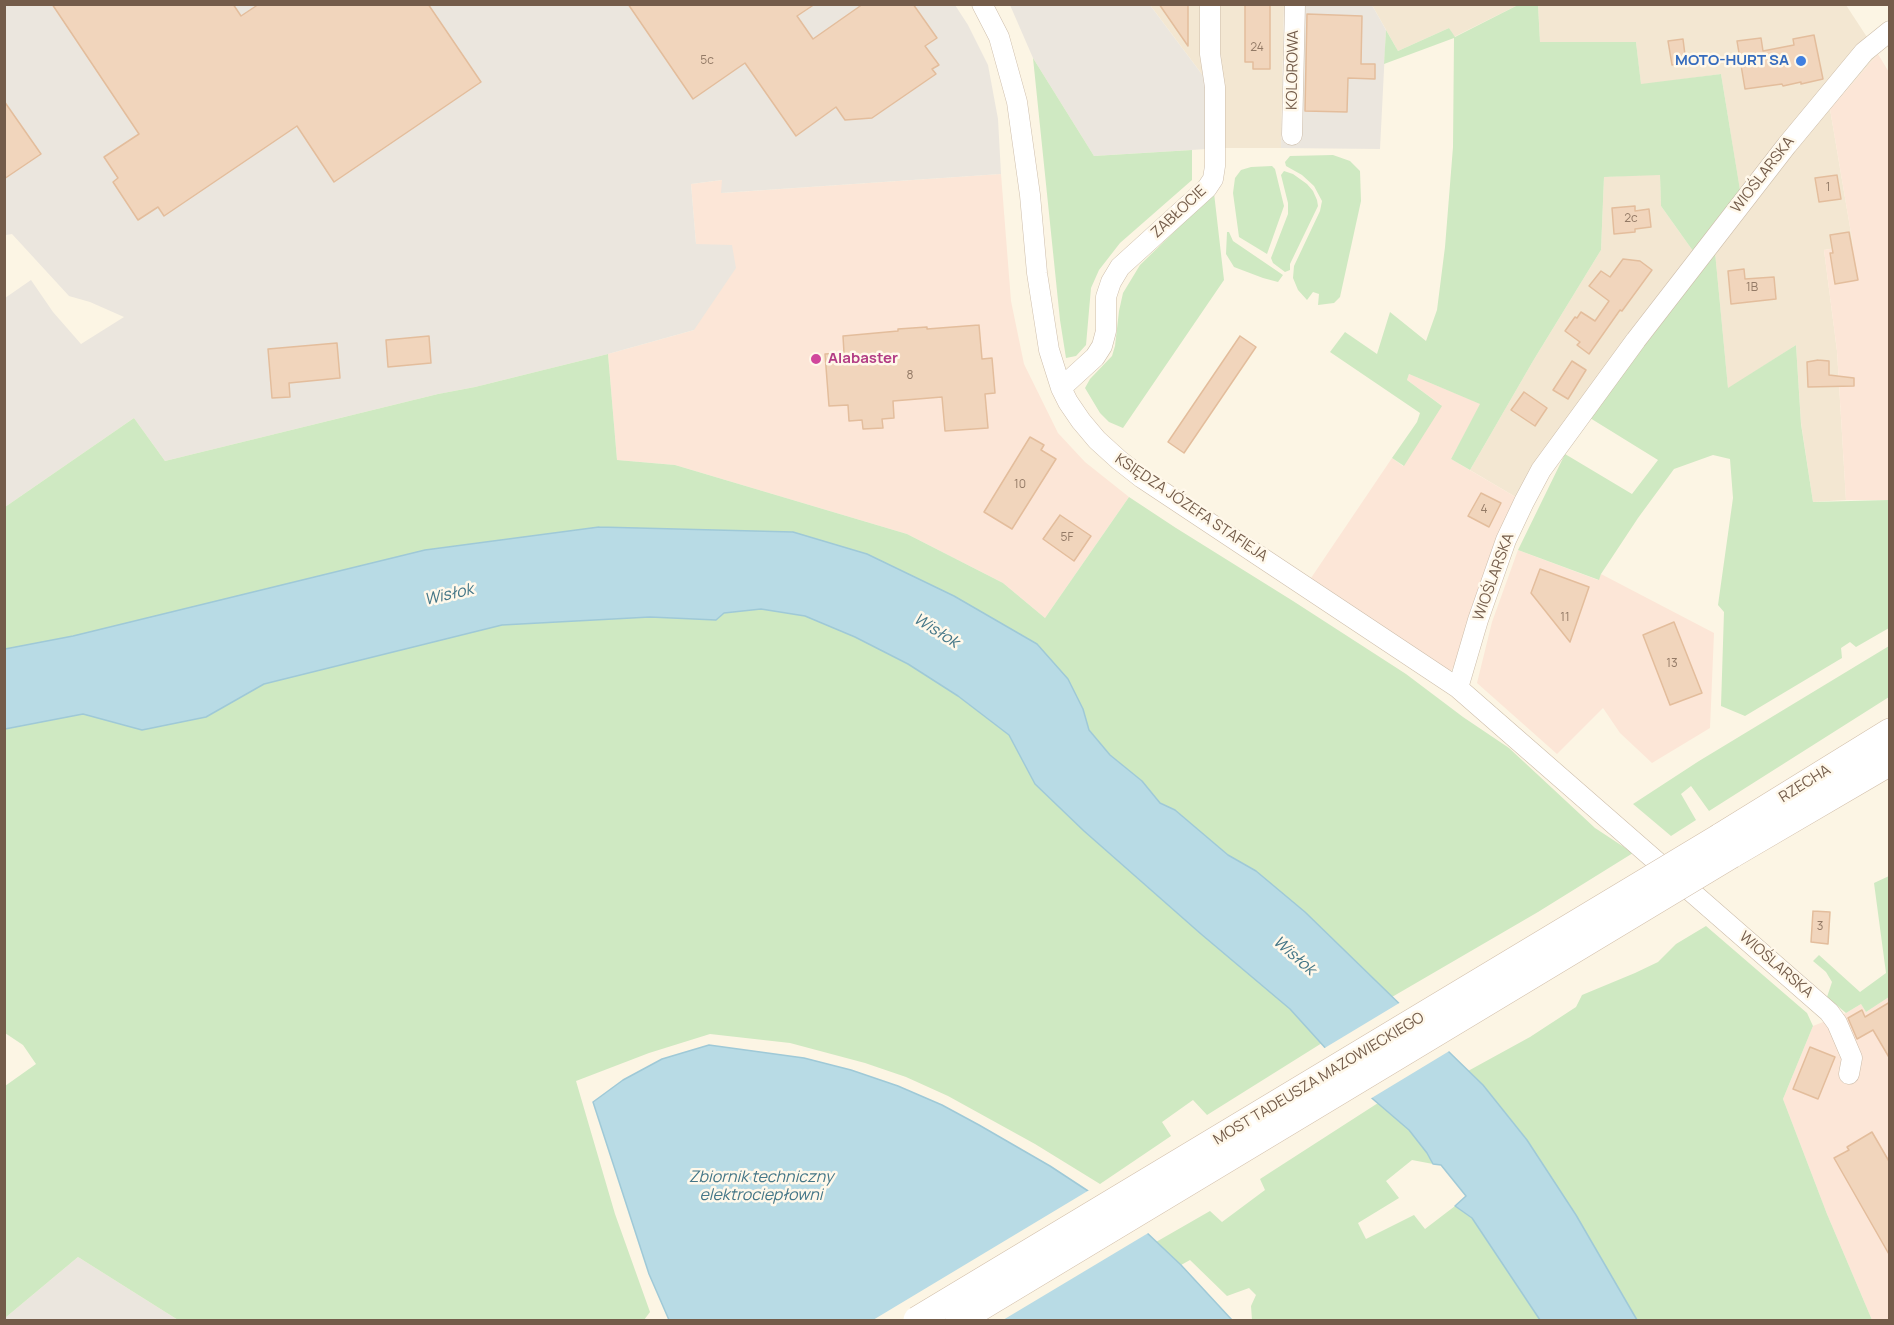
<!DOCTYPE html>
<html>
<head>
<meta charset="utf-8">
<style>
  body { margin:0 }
  #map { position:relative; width:1894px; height:1325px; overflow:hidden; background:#fcf5e4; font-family:Manrope,sans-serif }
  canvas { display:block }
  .frame { position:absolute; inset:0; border:6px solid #745c4a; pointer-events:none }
</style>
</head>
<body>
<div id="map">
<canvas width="1894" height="1325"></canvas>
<div class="frame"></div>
</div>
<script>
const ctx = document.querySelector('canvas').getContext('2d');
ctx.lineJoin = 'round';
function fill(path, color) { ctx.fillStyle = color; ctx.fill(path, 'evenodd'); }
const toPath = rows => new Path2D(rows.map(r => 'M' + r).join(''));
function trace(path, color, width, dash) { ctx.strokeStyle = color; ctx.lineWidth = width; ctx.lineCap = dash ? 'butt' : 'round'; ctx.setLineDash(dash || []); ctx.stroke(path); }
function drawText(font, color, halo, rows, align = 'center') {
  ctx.font = font + ' Manrope,sans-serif'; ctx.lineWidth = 5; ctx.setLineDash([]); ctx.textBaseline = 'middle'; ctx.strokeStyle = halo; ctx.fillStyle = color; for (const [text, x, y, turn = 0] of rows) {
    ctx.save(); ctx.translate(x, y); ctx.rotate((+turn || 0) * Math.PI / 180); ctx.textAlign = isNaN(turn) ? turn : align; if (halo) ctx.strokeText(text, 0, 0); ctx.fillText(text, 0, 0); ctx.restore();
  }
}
fill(toPath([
  [1150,5,1284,5,1281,148,1223,148,1204,77],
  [1372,5,1518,5,1454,37,1449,28,1398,51],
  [1538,5,1846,5,1878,54,1830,109,1853,245,1824,250,1837,351,1846,500,1813,502,1801,423,1796,345,1728,389,1715,252,1744,215,1721,74,1641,85,1636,42,1540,42],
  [1660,174,1661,206,1693,251,1632,328,1576,410,1519,499,1470,470,1533,361,1601,250,1604,177]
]), '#f3e7d2');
fill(toPath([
  [1878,54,1890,74,1889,500,1846,500,1837,351,1824,250,1853,245,1830,109],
  [1001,174,1011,301,1024,364,1058,433,1085,462,1129,497,1045,618,1003,583,907,534,675,465,617,460,608,354,694,330,696,244,691,184,722,180,722,193],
  [1409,374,1481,404,1451,459,1519,499,1460,659,1450,672,1311,578,1392,458,1403,466,1441,405,1407,380],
  [1518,550,1598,580,1601,574,1714,633,1710,728,1652,763,1620,733,1603,708,1557,754,1477,683,1492,622],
  [1889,997,1889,1320,1872,1320,1827,1214,1783,1099,1813,1026,1846,1013,1861,1004,1866,1012]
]), '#fce6d7');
fill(toPath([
  [5,5,955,5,968,25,988,65,998,119,1001,174,721,193,722,180,691,184,696,244,732,245,736,268,694,330,608,354,475,387,438,394,165,461,134,418,5,507,5,298,31,280,53,312,81,344,124,317,90,302,69,296,12,234,6,235,5,233],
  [1010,5,1150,5,1204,77,1207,89,1207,149,1094,156,1033,58],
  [1284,5,1372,5,1386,30,1380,149,1281,148],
  [78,1257,178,1320,5,1320,5,1318]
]), '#ebe6de');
fill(toPath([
  [1518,5,1538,5,1540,42,1636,42,1641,84,1721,74,1741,196,1693,251,1661,206,1660,175,1604,177,1601,250,1533,361,1470,470,1451,459,1480,404,1409,374,1407,380,1442,406,1404,466,1392,458,1417,422,1420,413,1330,352,1345,332,1377,354,1390,312,1426,341,1437,310,1445,247,1453,147,1454,38,1384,64,1386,30,1398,51,1449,28,1455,37],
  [1033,58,1094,156,1192,150,1192,180,1120,243,1099,270,1091,288,1086,345,1076,356,1066,358,1060,320],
  [1333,155,1350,161,1360,171,1361,201,1340,297,1334,303,1318,305,1319,294,1313,292,1307,300,1298,290,1293,278,1294,266,1320,211,1322,201,1314,186,1302,175,1286,166,1285,162,1290,156],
  [1272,166,1275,169,1284,206,1267,254,1239,237,1233,193,1235,178,1241,170,1251,167],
  [1284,171,1293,174,1307,184,1313,191,1317,200,1318,206,1290,264,1290,270,1285,272,1273,263,1271,258,1288,214,1288,203,1281,175],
  [1214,193,1224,280,1123,428,1109,422,1100,413,1085,388,1090,379,1112,356,1115,346,1119,311,1123,293,1140,265],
  [1227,232,1229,232,1233,241,1283,275,1278,282,1263,278,1234,267,1226,254],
  [1715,252,1728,388,1796,345,1801,424,1813,502,1889,500,1889,628,1856,647,1850,642,1841,648,1842,658,1745,716,1721,706,1724,612,1718,605,1733,498,1730,459,1713,455,1674,469,1638,518,1601,574,1599,580,1518,550,1565,454,1632,494,1658,460,1590,418],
  [608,354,617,460,675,465,907,534,1003,583,1045,618,1129,497,1176,528,1293,601,1406,674,1463,717,1509,748,1595,828,1633,853,1538,912,1392,997,1305,912,1256,872,1228,855,1175,810,1160,803,1142,781,1110,755,1089,730,1083,709,1037,644,954,596,867,554,793,532,599,527,425,550,73,636,5,649,5,507,134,418,165,461,438,394,475,387],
  [761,609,805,616,855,637,908,664,958,696,1009,735,1035,784,1084,831,1201,934,1291,1009,1322,1043,1207,1115,1193,1100,1162,1122,1171,1136,1100,1184,1035,1144,948,1096,906,1077,865,1063,790,1043,710,1034,649,1053,576,1081,615,1214,650,1312,644,1320,178,1320,78,1257,5,1318,5,1086,36,1064,23,1045,5,1033,5,729,83,714,142,730,206,717,264,684,502,625,650,617,716,620,724,613],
  [1889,646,1889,697,1709,811,1691,786,1681,794,1696,820,1671,836,1633,804,1699,761],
  [1889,876,1889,997,1866,1012,1861,1004,1846,1013,1827,997,1832,982,1826,972,1813,961,1819,955,1860,992,1886,973,1874,883],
  [1706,926,1807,1013,1813,1026,1783,1099,1827,1214,1872,1320,1637,1320,1576,1215,1527,1140,1483,1085,1468,1071,1530,1037,1576,1007,1582,995,1635,973,1658,962,1676,944],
  [1378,1103,1409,1130,1427,1153,1433,1164,1412,1160,1386,1181,1399,1198,1358,1223,1366,1239,1414,1215,1425,1229,1455,1206,1472,1218,1540,1320,1252,1320,1251,1306,1256,1295,1249,1288,1227,1296,1190,1260,1181,1265,1156,1242,1210,1211,1222,1222,1265,1190,1260,1179]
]), '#cfe9c2');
const water = toPath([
  [599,527,793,532,867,554,954,596,1037,644,1068,679,1083,709,1089,730,1110,755,1142,781,1160,803,1175,810,1228,855,1256,871,1305,912,1483,1085,1527,1140,1576,1215,1637,1320,1540,1320,1472,1218,1455,1206,1466,1196,1441,1165,1433,1164,1427,1153,1409,1130,1367,1094,1290,1009,1201,934,1084,831,1035,784,1009,735,958,696,908,664,855,637,805,616,761,609,724,613,716,620,650,617,502,625,264,684,206,717,142,730,83,714,5,729,5,649,73,636,425,550,599,527],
  [709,1045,804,1058,851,1070,898,1086,942,1105,979,1125,1050,1166,1111,1206,1144,1230,1181,1265,1232,1320,669,1320,649,1274,593,1102,623,1080,662,1059,709,1045]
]);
fill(water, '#b8dbe5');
trace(water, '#9fc9d7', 1.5);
fill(toPath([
  [1401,1002,1451,1050,1370,1099,1323,1049],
  [1091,1189,1113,1203,1150,1232,1003,1320,873,1320]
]), '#fcf5e4');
const building = toPath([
  [52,4,233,4,241,16,259,4,428,4,481,82,334,182,297,126,164,216,158,207,138,220,113,182,118,178,104,157,139,134,52,4],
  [628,4,815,4,797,16,813,39,863,4,913,4,937,38,925,46,939,65,932,69,936,74,872,118,845,120,836,107,796,136,745,63,693,99,628,4],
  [1159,4,1188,4,1188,46,1159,4],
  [1245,4,1270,4,1270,69,1253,69,1253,62,1245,62,1245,4],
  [1307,14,1362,16,1361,64,1375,64,1375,79,1348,78,1347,112,1305,111,1307,14],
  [1814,35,1823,79,1801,84,1801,82,1783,86,1782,84,1745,89,1737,41,1761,38,1763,51,1794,45,1793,39,1814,35],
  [1683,39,1686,63,1672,65,1668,41,1683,39],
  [4,101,41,154,4,179,4,101],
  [1837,175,1841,199,1819,202,1815,178,1837,175],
  [1635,206,1635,211,1649,209,1651,227,1635,229,1635,232,1614,234,1612,208,1635,206],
  [1849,232,1858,280,1835,284,1830,253,1833,253,1830,235,1849,232],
  [1623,259,1640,261,1652,270,1622,311,1620,310,1589,354,1577,345,1580,342,1565,331,1575,317,1577,318,1581,312,1595,321,1609,301,1589,286,1601,271,1610,277,1623,259],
  [1744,269,1745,279,1774,277,1776,299,1731,304,1728,271,1744,269],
  [979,325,982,359,992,358,995,393,985,394,988,428,945,431,942,397,893,401,894,418,882,419,883,428,863,429,862,420,849,421,848,405,829,406,825,354,844,353,843,336,898,331,898,329,927,327,927,329,979,325],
  [429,336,431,363,388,367,386,340,429,336],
  [1240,336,1256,347,1184,453,1168,442,1240,336],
  [337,343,340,378,289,383,290,397,272,398,268,349,337,343],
  [1818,360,1829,361,1829,375,1854,378,1854,386,1808,387,1807,362,1818,360],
  [1572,361,1586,370,1568,399,1553,390,1572,361],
  [1524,392,1547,408,1535,426,1511,410,1524,392],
  [1030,437,1044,445,1041,450,1056,459,1012,529,984,512,1030,437],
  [1481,493,1501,503,1489,527,1468,516,1481,493],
  [1060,515,1091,536,1074,561,1043,539,1060,515],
  [1540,569,1589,587,1570,642,1531,593,1540,569],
  [1674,622,1702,693,1670,705,1643,635,1674,622],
  [1813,911,1830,912,1828,944,1811,942,1813,911],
  [1890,1002,1890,1059,1873,1030,1857,1039,1848,1018,1862,1010,1865,1017,1890,1002],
  [1810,1047,1835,1057,1818,1099,1793,1089,1810,1047],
  [1872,1132,1890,1163,1890,1256,1834,1158,1849,1150,1847,1147,1872,1132]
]);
fill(building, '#f1d5bc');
trace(building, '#e3bd9c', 1.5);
const street = toPath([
  [982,4,999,37,1017,102,1030,195,1037,273,1049,350,1061,388,1068,402,1081,421,1097,440,1119,460,1142,478,1458,688,1829,1012,1837,1023,1852,1058,1849,1074],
  [1292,135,1295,4],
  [1061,388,1095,357,1102,346,1106,331,1106,297,1111,282,1120,267,1207,188,1213,179,1215,166,1215,87,1210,54,1210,4],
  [1458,688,1478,620,1506,540,1524,502,1541,470,1636,340,1787,145,1864,52,1890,31]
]);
const secondary = toPath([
  [1720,837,1890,732],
  [1731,855,1890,762]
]);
trace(street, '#cdbdaa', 21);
trace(secondary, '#d2bfaa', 28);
trace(street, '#fff', 20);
trace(secondary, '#fff', 27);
const secondaryBridge = toPath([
  [917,1320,1720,837],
  [959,1320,1731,855]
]);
trace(secondaryBridge, '#d2bfaa', 28, []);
trace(secondaryBridge, '#fff', 27);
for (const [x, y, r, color] of [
  [1801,61,6,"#3f7fe0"],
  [816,359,6,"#d1479c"]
]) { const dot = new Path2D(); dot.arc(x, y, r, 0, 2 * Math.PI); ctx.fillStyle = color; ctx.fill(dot); trace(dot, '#fff8ea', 2); }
drawText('12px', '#937a66', null, [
  ["24",1257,48],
  ["5c",707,61],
  ["1",1828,188],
  ["2c",1631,219],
  ["1B",1752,288],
  ["8",910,376],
  ["10",1020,485],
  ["4",1484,510],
  ["5F",1067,538],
  ["11",1565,618],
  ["13",1672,664],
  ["3",1820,927]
]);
drawText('bold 15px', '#366cbe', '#fff8ea', [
  ["MOTO-HURT SA",1789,61]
], 'right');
drawText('15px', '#745c4a', '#fff8ea', [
  ["KOLOROWA",1293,70,-89],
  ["WIOŚLARSKA",1763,175,-52],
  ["ZABŁOCIE",1179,212,-43],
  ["KSIĘDZA JÓZEFA STAFIEJA",1191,508,34],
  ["WIOŚLARSKA",1494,577,-70],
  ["RZECHA",1805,784,-32],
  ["WIOŚLARSKA",1776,965,41],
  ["MOST TADEUSZA MAZOWIECKIEGO",1319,1079,-31]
]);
drawText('bold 15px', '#b23c85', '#fff8ea', [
  ["Alabaster",828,359]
], 'left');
drawText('italic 16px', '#447687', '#fff8ea', [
  ["Wisłok",449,595,-13],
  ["Wisłok",936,631,32],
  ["Wisłok",1294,956,41],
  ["Zbiornik techniczny",761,1178],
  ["elektrociepłowni",761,1196]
]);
</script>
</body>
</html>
